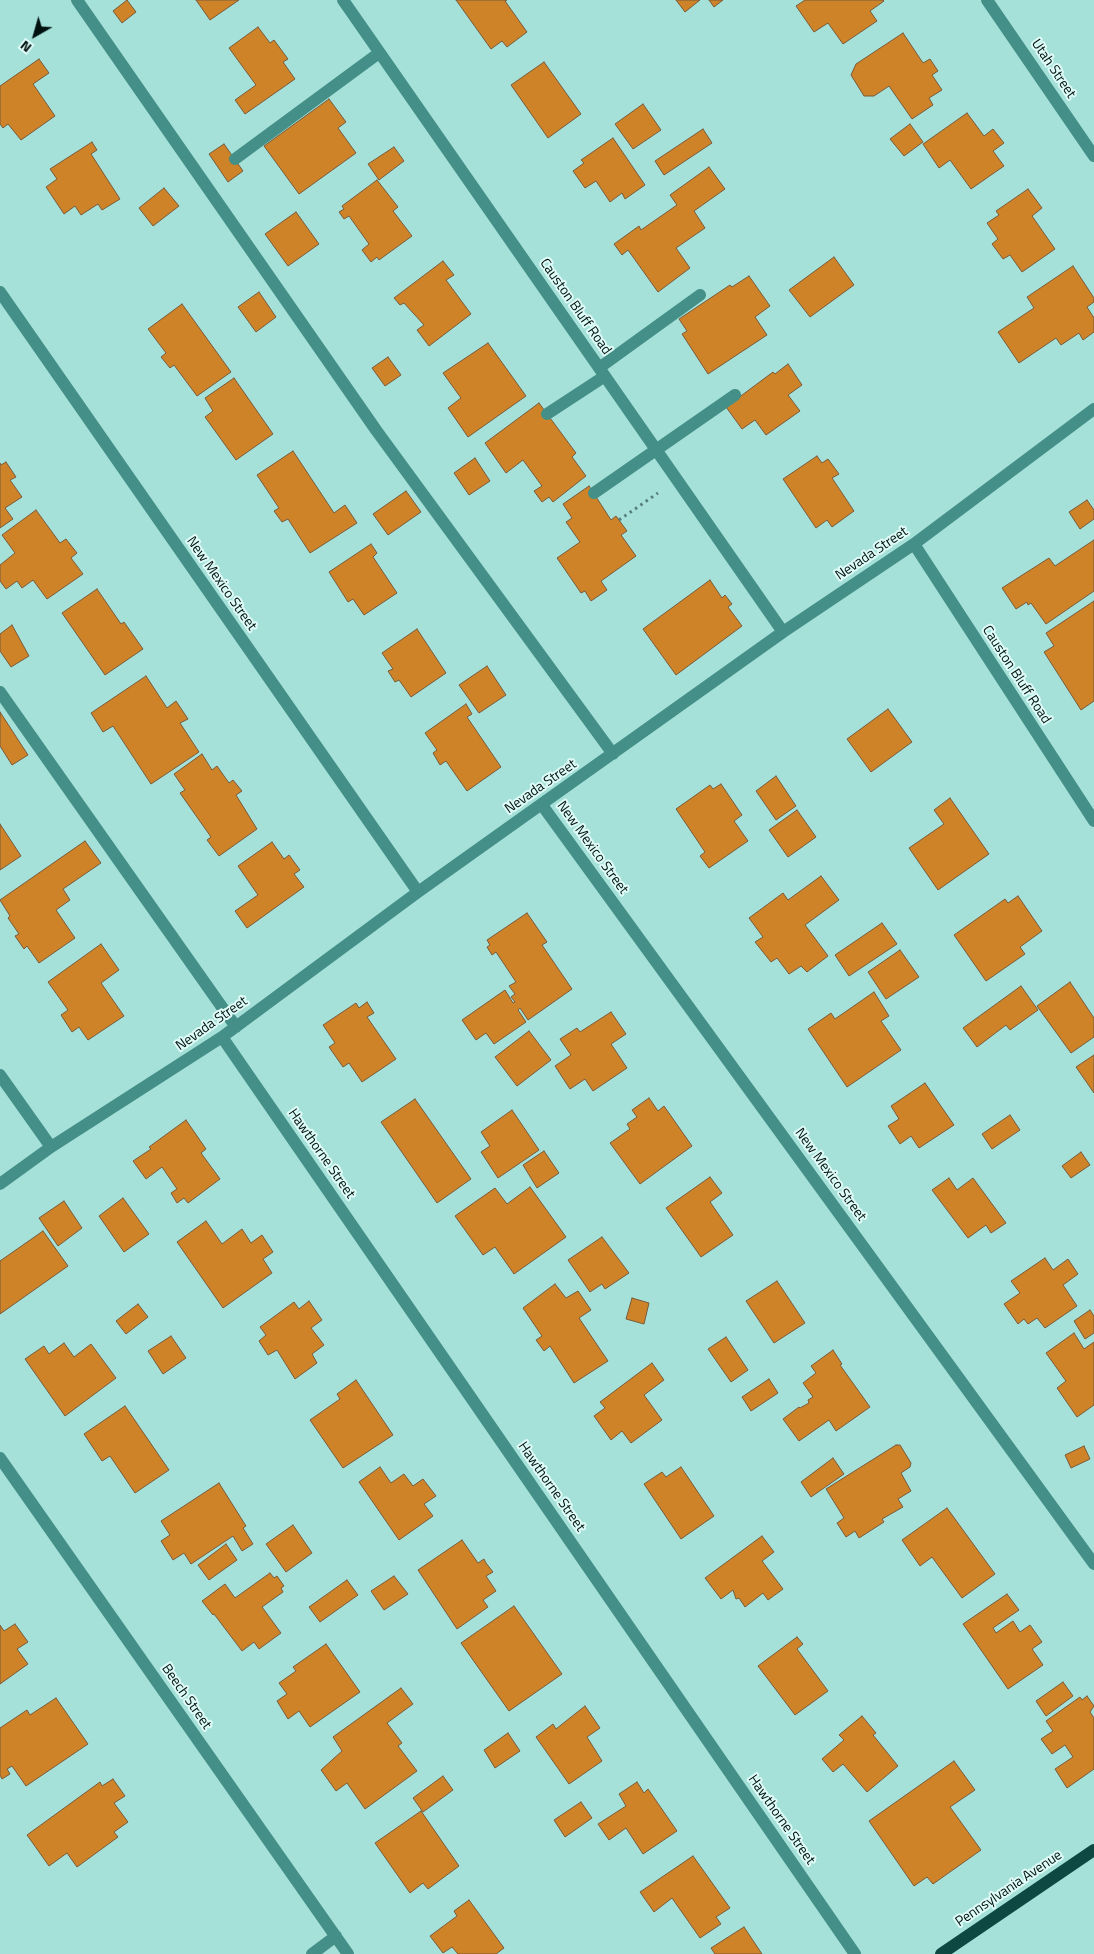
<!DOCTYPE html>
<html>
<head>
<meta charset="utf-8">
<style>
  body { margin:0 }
  #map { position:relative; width:1094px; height:1954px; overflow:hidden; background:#a5e1d9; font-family:"Titillium Web",sans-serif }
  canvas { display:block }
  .north { position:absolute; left:10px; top:10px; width:50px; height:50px; -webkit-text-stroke:4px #defbf7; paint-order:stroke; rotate:218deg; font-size:14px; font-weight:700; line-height:20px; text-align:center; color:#00110f }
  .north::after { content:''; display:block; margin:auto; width:18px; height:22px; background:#00110f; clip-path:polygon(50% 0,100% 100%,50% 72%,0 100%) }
</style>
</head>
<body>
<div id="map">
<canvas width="1094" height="1954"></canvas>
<div class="north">N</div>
</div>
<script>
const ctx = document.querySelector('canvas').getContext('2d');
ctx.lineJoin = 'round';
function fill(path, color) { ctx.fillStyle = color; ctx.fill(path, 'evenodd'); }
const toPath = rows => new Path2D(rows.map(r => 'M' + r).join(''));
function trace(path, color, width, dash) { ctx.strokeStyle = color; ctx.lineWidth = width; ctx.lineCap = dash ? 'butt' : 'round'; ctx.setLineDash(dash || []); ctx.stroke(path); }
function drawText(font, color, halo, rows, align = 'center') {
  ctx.font = font + ' "Titillium Web",sans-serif'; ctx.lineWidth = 4; ctx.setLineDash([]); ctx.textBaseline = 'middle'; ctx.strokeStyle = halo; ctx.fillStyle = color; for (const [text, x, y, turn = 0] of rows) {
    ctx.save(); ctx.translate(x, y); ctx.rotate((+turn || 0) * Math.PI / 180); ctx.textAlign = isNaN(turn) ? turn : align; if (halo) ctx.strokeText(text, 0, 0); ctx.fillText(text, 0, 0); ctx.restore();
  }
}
const building = toPath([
  [127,0,136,12,122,23,113,11,127,0],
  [196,0,239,0,210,20,196,0],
  [456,0,507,0,505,1,527,32,507,47,502,41,491,49,456,0],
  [676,0,700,0,685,12,676,0],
  [709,0,723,0,714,7,709,0],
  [805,0,883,0,884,1,870,11,877,21,843,44,828,23,814,32,796,6,805,0],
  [258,27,270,43,274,40,288,59,283,62,295,79,245,114,235,100,256,85,229,48,258,27],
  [903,33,923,63,930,59,938,71,932,75,942,90,929,98,933,105,912,119,889,86,874,96,864,96,851,75,856,64,903,33],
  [39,59,49,73,33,84,55,116,21,140,8,124,3,128,0,124,0,86,39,59],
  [544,62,581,114,548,138,511,85,544,62],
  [329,99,346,122,338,128,356,153,299,194,264,146,329,99],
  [643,104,661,130,633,149,615,124,643,104],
  [967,113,984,136,993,129,1004,143,993,151,1004,166,971,189,950,160,939,168,923,144,967,113],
  [910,124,923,142,904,156,890,139,910,124],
  [703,129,712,143,664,175,655,161,703,129],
  [613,138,645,185,625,199,622,193,610,202,596,181,585,188,573,171,584,163,581,160,613,138],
  [92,142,97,150,91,154,120,199,102,210,98,204,81,215,75,206,64,214,46,187,57,179,50,169,92,142],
  [224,144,243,171,228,182,209,154,224,144],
  [394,147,404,161,379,180,368,164,394,147],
  [709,167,725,189,694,211,705,228,676,248,690,268,658,292,628,250,622,255,614,244,639,226,641,230,677,205,670,195,709,167],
  [377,180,398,207,393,211,412,236,379,260,377,257,371,262,362,250,369,244,349,216,344,219,339,212,344,209,342,206,377,180],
  [164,188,179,206,153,226,139,208,164,188],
  [1028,189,1042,208,1032,216,1055,249,1022,272,1010,255,1003,259,992,244,998,239,987,223,999,215,996,211,1028,189],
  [296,212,319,244,288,266,265,234,296,212],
  [834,257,854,285,810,317,789,290,834,257],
  [443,261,454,275,446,280,471,314,429,346,417,330,424,325,404,303,400,305,394,298,443,261],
  [1073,266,1094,298,1094,302,1087,307,1094,318,1094,332,1083,340,1079,333,1061,345,1056,338,1019,363,998,332,1034,308,1027,297,1073,266],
  [749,276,770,306,755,317,767,335,708,374,682,334,687,331,679,319,730,285,732,287,749,276],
  [259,292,276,317,256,332,238,307,259,292],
  [182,304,231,372,197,396,174,365,170,368,161,357,166,353,148,329,182,304],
  [488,343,526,396,468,437,448,408,461,398,443,373,488,343],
  [388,357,401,375,385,386,372,368,388,357],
  [788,364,802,385,788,395,800,411,766,435,755,420,742,429,726,407,773,372,775,374,788,364],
  [234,378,273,434,236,460,205,417,213,411,205,398,234,378],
  [539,403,576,453,572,457,586,476,553,502,549,497,542,502,534,491,542,486,523,460,506,473,485,443,539,403],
  [293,451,334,513,345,505,357,523,310,553,288,519,282,522,274,511,279,508,257,475,293,451],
  [817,456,822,463,828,459,839,474,832,478,854,511,832,527,827,520,816,528,783,479,817,456],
  [475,458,490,481,469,495,454,473,475,458],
  [6,462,16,477,10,480,22,497,5,508,13,519,0,528,0,463,1,465,6,462],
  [589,486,611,520,616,516,627,531,621,535,636,556,601,581,607,590,591,601,585,591,581,593,557,558,580,542,566,522,572,518,563,504,589,486],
  [406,491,421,512,388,535,373,514,406,491],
  [1087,500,1094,510,1094,519,1080,529,1069,512,1087,500],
  [36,510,60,543,66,539,77,553,71,558,83,574,47,599,33,580,22,588,17,581,6,589,0,581,0,565,15,553,2,535,36,510],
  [1094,540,1094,591,1046,624,1031,603,1028,605,1027,602,1016,609,1002,588,1049,558,1055,566,1094,540],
  [371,544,377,553,373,557,397,593,364,615,353,599,348,602,329,572,371,544],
  [710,580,722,598,725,595,732,604,728,607,742,626,676,675,643,629,710,580],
  [97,589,121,624,124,622,143,649,105,675,62,613,97,589],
  [1094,601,1094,701,1081,710,1044,652,1054,646,1046,633,1094,601],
  [12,625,29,656,11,667,0,651,0,634,12,625],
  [417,629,446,673,411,697,399,680,395,682,388,671,393,669,382,653,417,629],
  [487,666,506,695,479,713,459,685,487,666],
  [146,676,167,708,176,701,188,719,180,723,199,752,151,784,113,726,103,732,91,713,146,676],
  [466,704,472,714,467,717,501,767,467,791,446,761,440,765,433,753,437,750,425,733,466,704],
  [888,709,912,742,871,772,847,739,888,709],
  [0,712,28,755,12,765,0,746,0,712],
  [202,754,212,770,217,766,229,783,233,780,242,791,236,795,257,829,219,856,207,840,211,837,180,793,185,790,174,774,202,754],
  [776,776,796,806,776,820,756,791,776,776],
  [721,784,742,815,734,821,748,841,709,868,700,856,705,852,676,809,710,785,713,789,721,784],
  [950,798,989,854,938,890,909,848,944,824,934,810,950,798],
  [797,810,816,837,788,857,769,830,797,810],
  [0,824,21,856,0,870,0,824],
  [85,841,101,863,63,889,70,900,56,910,75,938,39,963,27,946,24,949,15,936,19,934,8,918,10,916,0,900,85,841],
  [272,842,284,859,289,855,300,870,294,874,304,887,247,928,235,911,258,895,238,866,272,842],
  [821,876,839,900,805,925,828,956,807,972,801,966,789,974,777,958,771,962,755,942,763,937,749,918,783,893,788,900,821,876],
  [1018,896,1042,931,1020,947,1025,954,986,981,954,935,1005,899,1008,903,1018,896],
  [527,913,547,942,542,945,572,989,528,1020,520,1008,518,1010,526,1022,494,1044,486,1033,476,1040,462,1020,505,990,513,1003,515,1002,511,997,515,994,509,986,516,982,496,952,492,955,487,947,490,945,487,940,527,913],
  [882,923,897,944,849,976,835,955,882,923],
  [101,944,119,970,101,983,124,1016,88,1040,79,1027,72,1032,61,1015,68,1010,48,982,101,944],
  [900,950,919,977,886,999,868,972,900,950],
  [1070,982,1094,1018,1094,1037,1071,1053,1037,1006,1070,982],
  [1021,986,1038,1010,1010,1030,1006,1025,977,1047,963,1028,1021,986],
  [874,992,889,1016,881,1021,901,1050,847,1087,808,1029,831,1013,835,1019,874,992],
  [367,1002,374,1013,367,1017,396,1059,362,1082,349,1063,343,1067,329,1047,335,1043,323,1025,356,1003,359,1008,367,1002],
  [611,1012,626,1034,611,1044,627,1068,593,1091,585,1079,570,1089,555,1066,571,1055,560,1039,577,1028,580,1032,611,1012],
  [529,1031,551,1060,517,1086,495,1057,529,1031],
  [1094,1055,1094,1093,1076,1067,1094,1055],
  [925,1083,954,1125,919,1148,911,1136,900,1144,888,1126,899,1119,891,1106,925,1083],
  [649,1098,658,1111,664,1106,692,1146,640,1184,610,1143,630,1129,627,1124,637,1117,632,1110,649,1098],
  [415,1099,471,1179,437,1203,381,1122,415,1099],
  [512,1110,539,1150,498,1178,481,1152,490,1146,481,1132,512,1110],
  [1010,1115,1020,1130,992,1149,982,1134,1010,1115],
  [186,1120,206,1149,201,1153,220,1179,188,1203,184,1198,177,1203,171,1193,177,1189,162,1167,146,1179,133,1161,151,1149,149,1147,186,1120],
  [544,1151,559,1173,537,1188,523,1165,544,1151],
  [1081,1152,1090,1165,1071,1178,1062,1166,1081,1152],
  [710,1177,722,1193,710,1202,733,1235,701,1257,666,1208,710,1177],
  [949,1178,957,1190,973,1178,1006,1223,991,1233,986,1225,968,1238,932,1190,949,1178],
  [530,1187,566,1237,514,1274,495,1247,483,1255,455,1216,495,1188,507,1204,530,1187],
  [123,1198,149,1234,124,1252,99,1216,123,1198],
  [64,1201,82,1228,58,1246,39,1218,64,1201],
  [206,1221,222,1244,242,1229,251,1243,262,1235,273,1252,263,1259,272,1273,223,1308,177,1242,206,1221],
  [43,1231,68,1266,0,1314,0,1261,43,1231],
  [602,1237,629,1273,605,1289,602,1284,590,1292,568,1260,602,1237],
  [1045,1258,1053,1270,1068,1259,1078,1274,1063,1285,1077,1306,1045,1328,1037,1318,1028,1324,1024,1319,1018,1324,1004,1304,1020,1293,1011,1281,1045,1258],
  [777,1281,805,1323,774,1343,746,1301,777,1281],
  [555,1284,566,1298,578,1291,591,1310,579,1318,608,1361,574,1383,550,1346,544,1351,536,1340,542,1336,523,1308,555,1284],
  [632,1298,649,1303,644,1324,626,1319,632,1298],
  [309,1301,322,1320,311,1328,324,1345,312,1354,317,1363,295,1379,277,1350,268,1355,259,1341,266,1335,260,1327,294,1302,299,1309,309,1301],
  [138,1304,148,1317,126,1334,116,1321,138,1304],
  [1090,1310,1094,1316,1094,1333,1085,1339,1074,1321,1090,1310],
  [1074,1333,1084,1349,1094,1342,1094,1405,1077,1417,1057,1388,1066,1381,1046,1353,1074,1333],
  [171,1336,186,1358,163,1374,148,1351,171,1336],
  [726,1337,748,1370,731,1382,708,1349,726,1337],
  [64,1343,74,1357,91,1344,116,1378,65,1416,25,1359,44,1346,49,1354,64,1343],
  [833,1350,842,1364,840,1365,870,1407,836,1431,829,1420,799,1441,783,1419,799,1407,800,1408,809,1403,808,1400,813,1397,803,1383,816,1373,811,1366,833,1350],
  [652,1363,664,1380,644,1395,662,1420,631,1443,622,1431,611,1440,594,1416,605,1408,600,1402,652,1363],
  [769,1379,778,1393,751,1411,742,1397,769,1379],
  [356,1380,393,1435,343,1468,310,1420,340,1399,337,1394,356,1380],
  [125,1406,169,1470,135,1493,110,1456,102,1461,84,1434,125,1406],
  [896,1445,900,1445,911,1463,910,1467,901,1473,911,1491,898,1499,903,1507,882,1519,884,1522,859,1538,855,1531,846,1537,837,1523,844,1518,826,1489,896,1445],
  [1084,1446,1090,1459,1071,1468,1065,1455,1084,1446],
  [833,1458,844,1474,811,1497,801,1482,833,1458],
  [380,1467,391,1483,404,1474,413,1486,423,1479,436,1496,424,1504,433,1516,399,1540,359,1482,380,1467],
  [681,1467,714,1516,681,1539,644,1484,662,1472,666,1477,681,1467],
  [219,1483,246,1526,243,1528,253,1544,242,1551,233,1536,191,1564,184,1553,173,1560,161,1541,170,1535,161,1521,219,1483],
  [947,1508,995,1574,962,1598,932,1557,920,1566,902,1540,947,1508],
  [293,1525,312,1553,286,1572,266,1544,293,1525],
  [762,1536,774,1552,762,1561,783,1589,768,1600,763,1593,745,1607,739,1598,736,1599,733,1590,721,1599,705,1578,762,1536],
  [462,1540,478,1563,484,1559,486,1563,493,1572,486,1576,496,1591,483,1600,488,1607,457,1629,418,1570,462,1540],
  [226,1544,237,1560,209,1580,198,1565,226,1544],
  [270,1573,274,1578,277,1576,284,1586,281,1588,283,1592,262,1607,281,1633,259,1649,254,1642,242,1651,214,1614,213,1615,202,1601,225,1584,235,1598,270,1573],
  [394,1576,408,1594,384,1610,371,1591,394,1576],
  [347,1580,358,1595,320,1622,309,1607,347,1580],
  [1007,1594,1019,1610,993,1628,996,1633,1013,1621,1020,1632,1030,1625,1042,1642,1032,1649,1043,1665,1008,1689,963,1624,1007,1594],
  [514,1606,562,1674,509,1711,461,1643,514,1606],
  [15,1624,28,1642,17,1649,28,1664,0,1684,0,1625,4,1631,15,1624],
  [797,1637,803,1644,797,1649,828,1691,795,1715,758,1666,797,1637],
  [326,1644,360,1692,310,1727,299,1711,288,1719,277,1701,287,1694,279,1683,296,1671,293,1667,326,1644],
  [1063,1682,1073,1696,1046,1716,1036,1701,1063,1682],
  [401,1688,413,1704,387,1723,402,1743,398,1746,417,1771,365,1809,347,1783,336,1791,321,1770,342,1751,333,1737,401,1688],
  [1087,1696,1094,1706,1090,1712,1094,1718,1094,1769,1067,1788,1055,1769,1073,1757,1065,1745,1052,1754,1041,1739,1053,1731,1046,1721,1080,1697,1082,1700,1087,1696],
  [56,1698,88,1744,26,1786,12,1766,7,1769,10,1774,2,1779,0,1775,0,1728,27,1710,30,1715,56,1698],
  [585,1706,600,1728,587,1737,602,1761,569,1784,536,1737,553,1724,556,1729,585,1706],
  [862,1716,876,1733,873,1735,898,1766,867,1792,843,1764,833,1772,822,1759,844,1740,839,1735,862,1716],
  [508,1733,520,1751,495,1768,484,1750,508,1733],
  [954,1761,975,1790,950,1807,981,1850,933,1884,927,1877,914,1886,869,1821,954,1761],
  [443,1776,453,1790,423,1812,413,1798,443,1776],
  [113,1779,125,1796,114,1803,128,1822,114,1832,118,1837,77,1867,67,1853,49,1866,27,1835,100,1782,102,1786,113,1779],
  [637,1782,644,1793,648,1789,677,1831,643,1854,626,1828,609,1840,598,1824,626,1806,619,1794,637,1782],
  [581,1802,592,1818,565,1837,554,1820,581,1802],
  [421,1811,459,1866,428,1889,423,1883,410,1893,375,1843,421,1811],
  [693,1856,730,1908,716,1917,721,1924,700,1938,672,1898,654,1912,640,1892,693,1856],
  [469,1900,504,1948,496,1954,458,1954,452,1947,443,1953,430,1936,457,1916,454,1911,469,1900],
  [744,1927,762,1954,715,1954,711,1948,744,1927]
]);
fill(building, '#ce8328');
trace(building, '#795a3a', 1);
trace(toPath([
  [619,520,658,493]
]), '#577f7a', 3, [2.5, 4]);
trace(toPath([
  [77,0,376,430,613,754],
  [343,0,783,632],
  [987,0,1094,156],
  [235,159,379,53],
  [0,292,418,892],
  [599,368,700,295],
  [547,414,605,376],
  [594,493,735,395],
  [914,544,1094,821],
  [0,692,236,1027],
  [542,805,1094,1564],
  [222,1037,855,1954],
  [0,1075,51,1147],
  [0,1184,51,1147,222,1037,418,892,783,632,914,544,1094,409],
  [0,1458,348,1954],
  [312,1954,336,1936]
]), '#448f87', 12);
trace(toPath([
  [941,1954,1094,1850]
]), '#0e4843', 12);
drawText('14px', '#00110f', '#defbf7', [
  ["Utah Street",1053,69,56],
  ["Causton Bluff Road",575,307,55],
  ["Nevada Street",872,554,-34],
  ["New Mexico Street",221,584,55],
  ["Causton Bluff Road",1016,675,57],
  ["Nevada Street",541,787,-35],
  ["New Mexico Street",592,848,54],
  ["Nevada Street",212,1024,-35],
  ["Hawthorne Street",321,1154,55],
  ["New Mexico Street",830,1175,54],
  ["Hawthorne Street",551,1487,55],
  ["Beech Street",186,1697,55],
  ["Hawthorne Street",781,1820,55],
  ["Pennsylvania Avenue",1009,1889,-34]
]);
</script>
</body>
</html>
